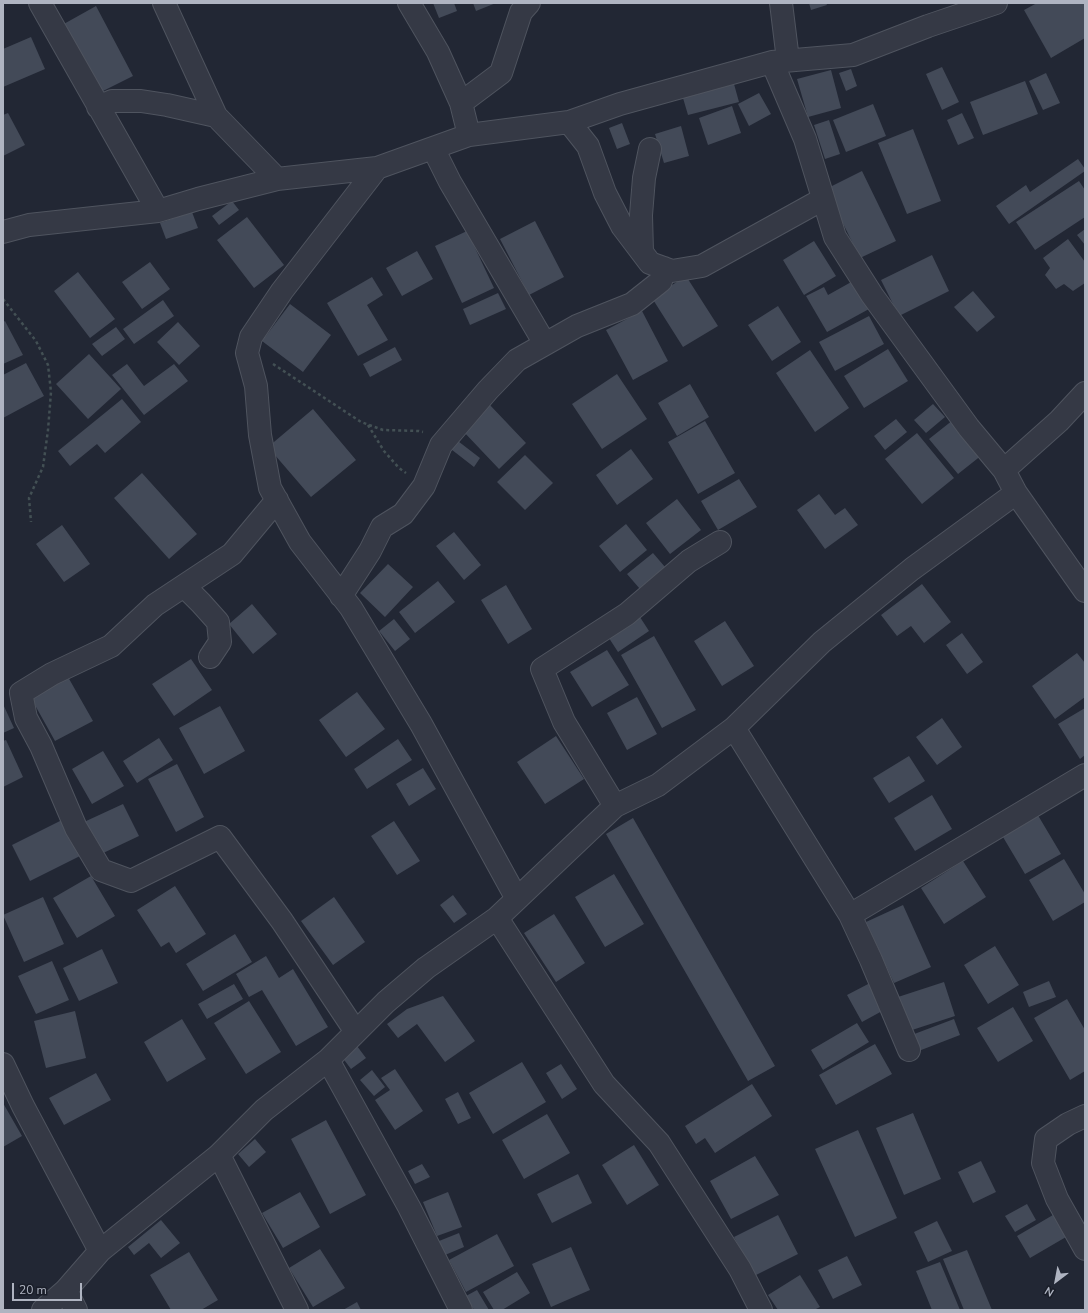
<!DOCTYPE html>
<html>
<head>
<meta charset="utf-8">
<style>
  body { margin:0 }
  #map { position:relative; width:1088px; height:1313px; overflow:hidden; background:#222734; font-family:"Nunito Sans",sans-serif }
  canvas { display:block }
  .frame { position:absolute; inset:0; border:4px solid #afb4c1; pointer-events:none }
  .north { position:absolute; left:1036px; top:1261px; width:40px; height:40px; -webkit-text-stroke:3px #1a1e29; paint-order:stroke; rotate:212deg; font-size:11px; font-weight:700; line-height:16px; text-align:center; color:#afb4c1 }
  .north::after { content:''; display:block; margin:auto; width:14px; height:18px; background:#afb4c1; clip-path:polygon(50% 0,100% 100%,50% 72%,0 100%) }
  .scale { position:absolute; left:12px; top:1283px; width:70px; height:18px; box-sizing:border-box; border:2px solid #afb4c1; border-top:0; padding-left:5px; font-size:12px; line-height:14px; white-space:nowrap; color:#afb4c1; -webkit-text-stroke:3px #1a1e29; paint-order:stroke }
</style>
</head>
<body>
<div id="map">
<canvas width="1088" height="1313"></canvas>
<div class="frame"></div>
<div class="north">N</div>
<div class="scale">20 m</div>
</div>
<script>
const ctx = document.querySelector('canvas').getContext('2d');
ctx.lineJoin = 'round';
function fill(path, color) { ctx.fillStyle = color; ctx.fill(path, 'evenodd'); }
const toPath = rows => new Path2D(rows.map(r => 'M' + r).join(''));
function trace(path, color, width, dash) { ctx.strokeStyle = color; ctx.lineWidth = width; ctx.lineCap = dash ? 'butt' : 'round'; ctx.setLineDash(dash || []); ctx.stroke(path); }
fill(toPath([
  [433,3,454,3,457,11,439,18],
  [473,3,496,3,476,11],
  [809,3,826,3,827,5,811,10],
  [1037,3,1085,3,1085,38,1051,58,1024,10],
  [96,6,133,76,99,93,62,25],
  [31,37,45,69,3,87,3,49],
  [942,67,959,102,942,110,926,74],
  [851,69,857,86,846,91,839,73],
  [831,70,841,108,808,117,797,79],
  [1046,73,1060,103,1043,110,1029,81],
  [1025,81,1038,114,983,135,970,102],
  [734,84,739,102,688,115,683,98],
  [759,93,771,114,749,126,738,104],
  [873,104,886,136,846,152,833,120],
  [732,106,741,133,708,145,699,118],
  [8,113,25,145,3,156,3,115],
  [962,113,974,138,958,145,947,120],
  [829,120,840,154,825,159,814,125],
  [622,123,630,144,617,149,609,128],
  [681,126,689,156,664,163,655,134],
  [913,129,941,201,907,214,878,143],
  [1078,159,1085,169,1085,171,1009,224,996,206,1026,185,1030,192],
  [862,171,896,241,860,258,826,189],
  [1079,181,1085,190,1085,217,1035,250,1016,222],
  [232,201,239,210,219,225,212,216],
  [192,212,198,228,166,239,160,223],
  [247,217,284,265,254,288,217,240],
  [535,221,564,277,529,295,500,239],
  [1085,229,1085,245,1077,235],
  [467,231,494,288,462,303,435,246],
  [1068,239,1085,262,1085,283,1073,291,1064,284,1056,289,1045,275,1050,268,1043,258],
  [814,241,836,276,804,295,783,260],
  [417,251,433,279,402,296,386,268],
  [932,255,949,291,899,316,881,280],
  [150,262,170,289,142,309,122,282],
  [78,272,115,319,90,338,54,291],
  [686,276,718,326,683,347,652,298],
  [372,277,383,295,367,305,388,340,358,356,327,303],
  [853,281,869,309,827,332,806,296,824,287,828,295],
  [973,291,995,317,977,332,954,307],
  [498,293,506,309,470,325,463,309],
  [163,300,174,316,134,344,123,329],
  [290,304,331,335,303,372,262,341],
  [778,306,801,342,772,361,748,325],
  [642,311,668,361,633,380,606,330],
  [869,316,884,344,835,371,819,342],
  [5,321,23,355,3,364,3,322],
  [178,322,200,346,179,365,157,342],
  [116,327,125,339,102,356,92,344],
  [395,347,402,360,370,377,363,364],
  [888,349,908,381,864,408,844,376],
  [810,350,849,408,815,432,776,373],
  [89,354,121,389,88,419,56,384],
  [26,363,44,396,3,418,3,375],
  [127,364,144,386,174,364,188,381,144,415,112,375],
  [617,374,647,419,602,449,572,404],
  [690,384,709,417,677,436,658,403],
  [122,399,141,422,105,453,97,444,70,466,58,451],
  [489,404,526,443,499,469,462,430],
  [933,404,945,417,926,433,914,420],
  [313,409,356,460,311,497,268,447],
  [896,419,907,432,885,450,874,436],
  [953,420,982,455,958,474,929,439],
  [705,421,735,473,698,494,668,442],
  [917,433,954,478,922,504,885,459],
  [454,438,480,458,474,467,447,446],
  [631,449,653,479,617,505,596,475],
  [525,455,553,483,525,510,497,482],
  [142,473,197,534,169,559,114,498],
  [739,479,757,507,718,530,701,501],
  [819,494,835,515,845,508,858,525,825,549,797,510],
  [677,499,701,530,670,554,646,523],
  [626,524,647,550,620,572,599,546],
  [62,525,90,564,64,582,36,544],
  [454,532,481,565,464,580,436,546],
  [653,553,665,567,640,589,627,574],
  [388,564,413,587,385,617,360,593],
  [438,581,455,602,415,633,399,612],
  [922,584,951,622,924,643,911,626,897,636,881,615],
  [506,585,532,629,508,644,481,600],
  [252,604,277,634,253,654,229,624],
  [638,614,649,631,618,652,607,635],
  [394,619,410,639,395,651,379,631],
  [725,621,754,666,722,686,694,641],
  [962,633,983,662,967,674,946,645],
  [654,636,696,710,662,728,621,655],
  [607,650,629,685,592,707,570,672],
  [1077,653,1085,663,1085,697,1055,719,1032,686],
  [191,659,212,690,174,716,152,684],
  [68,677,93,721,55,741,31,698],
  [357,692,385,729,346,757,319,720],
  [637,697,657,734,627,750,607,713],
  [3,704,14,728,3,733],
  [220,706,245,751,204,774,179,728],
  [1085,708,1085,755,1080,759,1058,724],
  [942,718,962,747,937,765,916,737],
  [556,736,584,779,545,804,517,762],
  [159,738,173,760,137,783,123,761],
  [398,739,412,760,367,789,354,769],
  [6,740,23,777,3,787,3,741],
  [103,751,124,786,92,804,72,769],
  [909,756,925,781,889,803,873,778],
  [177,764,204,817,176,832,148,779],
  [423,768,436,789,409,806,396,784],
  [932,795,952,829,915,851,894,818],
  [123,804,139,836,99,855,84,822],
  [1036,812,1061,854,1025,874,1000,832],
  [633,818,775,1066,748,1081,606,834],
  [64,819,82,855,30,881,12,845],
  [394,821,420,861,397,875,371,836],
  [1064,859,1085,894,1085,902,1053,921,1029,880],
  [963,861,986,897,944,924,921,888],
  [614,874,644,924,605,947,575,897],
  [91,876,115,916,77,938,53,898],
  [175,886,206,934,176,953,169,942,161,947,137,910],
  [453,895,467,914,454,923,440,905],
  [43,897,64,944,24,962,3,915],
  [334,897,365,942,333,965,301,921],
  [903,905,931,967,894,983,866,922],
  [554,914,585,963,556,982,524,933],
  [235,934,252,962,203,991,186,964],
  [995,946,1019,985,988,1004,964,965],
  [102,949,118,983,79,1001,63,968],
  [266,956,279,978,293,969,328,1027,296,1046,262,990,249,997,236,974],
  [52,961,69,1000,36,1014,18,976],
  [1049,981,1056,997,1029,1007,1023,992],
  [944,982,955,1016,909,1031,898,997],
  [870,983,884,1010,862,1022,847,995],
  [234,984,243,999,207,1019,198,1004],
  [443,996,475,1041,445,1062,417,1024,398,1038,387,1024,407,1009],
  [1067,999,1085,1030,1085,1071,1070,1080,1034,1018],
  [249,1001,281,1052,246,1074,214,1023],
  [1013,1007,1033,1041,998,1062,977,1028],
  [75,1011,86,1058,46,1068,34,1021],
  [182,1019,206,1059,167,1082,144,1042],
  [954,1019,960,1035,916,1052,909,1036],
  [857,1023,869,1042,823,1070,811,1050],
  [875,1044,892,1074,836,1105,819,1075],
  [357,1046,366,1058,351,1069,342,1057],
  [522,1062,546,1102,493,1134,469,1093],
  [561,1064,577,1089,562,1099,546,1073],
  [395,1069,423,1111,395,1130,375,1100,390,1090,381,1078],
  [372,1070,385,1087,374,1096,360,1080],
  [96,1073,111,1100,64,1125,49,1098],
  [752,1084,772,1116,715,1153,705,1138,696,1144,685,1126],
  [458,1092,471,1118,458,1124,445,1099],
  [3,1103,22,1136,3,1147],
  [913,1113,941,1179,904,1195,876,1128],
  [547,1114,570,1153,524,1179,502,1140],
  [326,1120,366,1195,330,1214,291,1139],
  [858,1130,897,1218,855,1237,815,1149],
  [255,1139,266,1152,249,1167,238,1154],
  [634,1145,659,1185,627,1205,602,1165],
  [755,1156,779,1195,731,1219,710,1181],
  [981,1161,996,1192,973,1203,958,1172],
  [422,1164,430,1177,415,1184,408,1171],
  [578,1174,592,1203,552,1223,537,1194],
  [300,1192,320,1227,283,1248,262,1213],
  [448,1192,462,1227,437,1236,423,1202],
  [1027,1204,1036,1220,1015,1232,1005,1216],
  [778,1215,798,1254,754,1276,734,1237],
  [1053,1215,1066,1237,1030,1258,1017,1236],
  [161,1220,180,1243,161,1258,149,1243,134,1255,128,1247],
  [937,1221,952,1251,928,1262,914,1232],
  [459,1233,464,1247,445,1255,439,1241],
  [497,1234,514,1266,466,1292,449,1260],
  [571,1247,590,1290,551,1307,532,1264],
  [320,1249,345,1288,313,1307,289,1268],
  [967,1250,992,1310,964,1310,943,1259],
  [189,1252,218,1300,201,1310,171,1310,150,1275],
  [847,1256,862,1285,833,1299,818,1270],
  [940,1262,960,1310,932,1310,916,1271],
  [517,1272,530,1293,502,1310,494,1310,483,1292],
  [800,1275,820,1307,814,1310,778,1310,768,1295],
  [477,1290,489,1310,474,1310,466,1296],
  [357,1302,361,1310,343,1310]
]), '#434a58');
const minor = toPath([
  [40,3,158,211],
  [164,3,216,116],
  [409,3,438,52,461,103,469,135],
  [781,3,788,60],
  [772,62,805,139,835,237,872,295,969,428,1004,470],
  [461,103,501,73,521,12,529,3],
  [98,107,112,101,141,101,167,105,216,116,277,179],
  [569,122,588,146,605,193,622,226,650,263,672,271,702,266,823,199],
  [433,148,450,182,545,344],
  [377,168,282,291,251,337,247,353,256,386,260,435,270,488,300,542,351,608,421,724,517,899],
  [3,232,29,225,158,211,198,199,277,179,377,168,469,135,569,122,620,104,772,62,853,55,928,26,996,3],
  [642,252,641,215,644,178,650,149],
  [1016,493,1085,591],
  [277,500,232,554,155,605,111,646,52,674,21,693,26,718,41,746,76,828,101,870,131,881,220,837,282,921,356,1032],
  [184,586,201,603,218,622,220,642,210,657],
  [341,596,370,551,382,527,403,514,424,486,441,445,488,390,517,360,577,326,632,304,661,281,664,268],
  [734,728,850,915,871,960,909,1050],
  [615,806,564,722,542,669,627,614,689,561,720,542],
  [850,915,1085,775],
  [328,1060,409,1207,461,1310],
  [3,1064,23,1106,100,1251],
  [1085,1116,1068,1124,1046,1139,1043,1163,1057,1199,1085,1249],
  [219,1155,297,1310],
  [66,1290,76,1310],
  [43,1310,66,1290,100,1251,219,1155,264,1110,328,1060,386,1002,426,968,497,918],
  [761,1310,740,1269,659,1143,604,1084,497,918,615,806,658,785,734,728,822,642,912,569,1016,493,1004,470,1059,421,1085,393]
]);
trace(minor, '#4f545f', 24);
trace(toPath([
  [3,299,36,341,48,365,51,392,48,430,43,467,29,498,31,522],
  [273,364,361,422,383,430,419,431,423,432],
  [368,425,384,451,399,468,406,473]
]), '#435054', 2.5, [3, 3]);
trace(minor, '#353945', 22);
</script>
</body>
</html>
